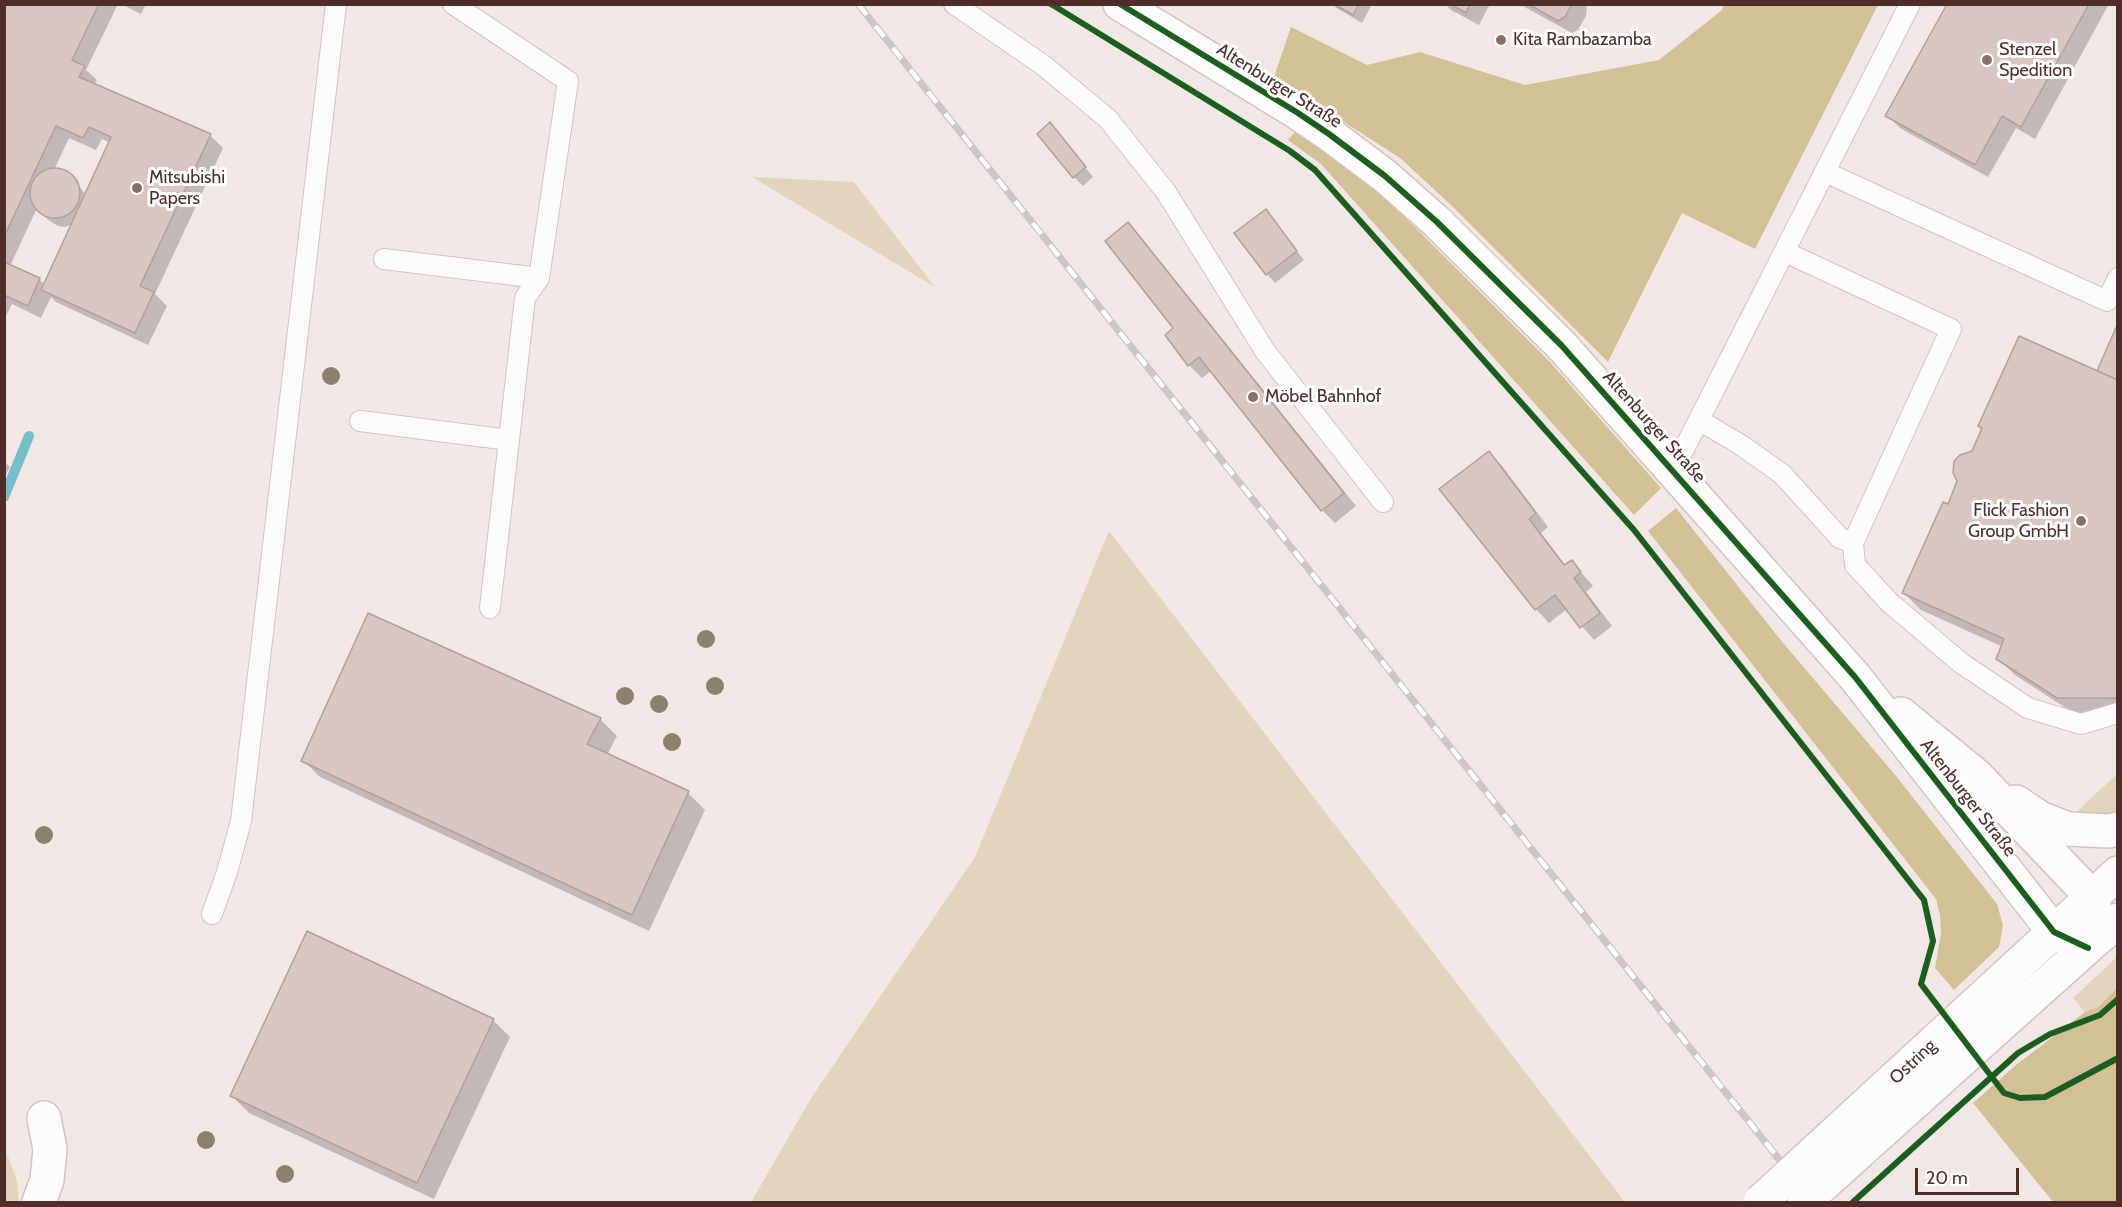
<!DOCTYPE html>
<html>
<head>
<meta charset="utf-8">
<style>
  body { margin:0 }
  #map { position:relative; width:2122px; height:1207px; overflow:hidden; background:#f1e8e6; font-family:Cabin,sans-serif }
  canvas { display:block }
  .frame { position:absolute; inset:0; border:6px solid #4f2e2a; pointer-events:none }
  .scale { position:absolute; left:1915px; top:1168px; width:104px; height:27px; box-sizing:border-box; border:3px solid #4f2e2a; border-top:0; padding-left:8px; font-size:18px; line-height:21px; white-space:nowrap; color:#4f2e2a; -webkit-text-stroke:4px #fff; paint-order:stroke }
</style>
</head>
<body>
<div id="map">
<canvas width="2122" height="1207"></canvas>
<div class="frame"></div>
<div class="scale">20 m</div>
</div>
<script>
const ctx = document.querySelector('canvas').getContext('2d');
ctx.lineJoin = 'round';
function fill(path, color) { ctx.fillStyle = color; ctx.fill(path, 'evenodd'); }
const toPath = rows => new Path2D(rows.map(r => 'M' + r).join(''));
function trace(path, color, width, dash) { ctx.strokeStyle = color; ctx.lineWidth = width; ctx.lineCap = dash ? 'butt' : 'round'; ctx.setLineDash(dash || []); ctx.stroke(path); }
function drawText(font, color, halo, rows, align = 'center') {
  ctx.font = font + ' Cabin,sans-serif'; ctx.lineWidth = 6; ctx.setLineDash([]); ctx.textBaseline = 'middle'; ctx.strokeStyle = halo; ctx.fillStyle = color; for (const [text, x, y, turn = 0] of rows) {
    ctx.save(); ctx.translate(x, y); ctx.rotate((+turn || 0) * Math.PI / 180); ctx.textAlign = isNaN(turn) ? turn : align; if (halo) ctx.strokeText(text, 0, 0); ctx.fillText(text, 0, 0); ctx.restore();
  }
}
fill(toPath([
  [752,177,854,182,935,287],
  [1109,531,1625,1202,751,1202,813,1095,975,857],
  [2117,774,2117,814,2111,816,2075,813],
  [2117,957,2117,988,2098,1007,2085,1012,2073,998],
  [4,1146,17,1181,19,1202,5,1202]
]), '#e3d5bb');
fill(toPath([
  [1724,5,1878,5,1755,249,1682,213,1608,362,1451,205,1400,158,1274,77,1291,27,1367,65,1420,52,1525,85,1659,60,1722,10],
  [1296,131,1385,197,1550,362,1661,488,1634,515,1321,164,1288,140],
  [1676,508,1779,638,1896,776,1997,904,2003,925,1999,947,1954,990,1935,968,1941,933,1940,915,1936,899,1648,531],
  [2117,988,2117,1202,2053,1202,1973,1103,2016,1065,2085,1012,2098,1007]
]), '#d4c097');
fill(toPath([
  [4,4,118,4,86,70,97,80,94,85,210,135,223,148,155,294,167,306,148,345,56,302,51,297,41,318,12,304,6,316,4,315],
  [69,138,96,150,102,139,111,143,86,195,74,180,61,171,54,170],
  [37,208,48,220,58,226,65,227,73,224,45,285,40,280,10,266],
  [121,4,146,4,141,14],
  [1330,4,1372,4,1362,23],
  [1445,4,1490,4,1479,25,1451,10],
  [1519,4,1587,4,1586,16,1578,30,1572,33],
  [1948,4,2109,4,2035,139,2016,128,1988,177,1900,128,1887,115],
  [1058,133,1093,177,1083,186,1074,177],
  [1265,211,1304,260,1275,283,1267,274],
  [1128,224,1141,237,1356,506,1335,523,1322,510,1211,371,1202,378,1189,365],
  [2118,327,2118,715,2075,714,2015,675,1997,658,2003,647,1921,610,1904,593,1949,506,1973,452,2103,375],
  [1489,453,1502,466,1548,527,1541,533,1566,566,1572,562,1593,586,1586,592,1612,626,1594,640,1567,609,1549,623,1536,609,1501,563,1487,550,1441,489],
  [4,462,10,467,4,478],
  [600,719,617,736,607,755,688,793,705,810,649,931,320,777,303,760],
  [493,1020,510,1037,434,1199,249,1113,232,1096]
]), '#0003');
trace(toPath([
  [4,497,29,436]
]), '#76bfc9', 10);
const building = toPath([
  [4,4,99,4,72,60,85,66,79,77,211,134,140,286,154,292,135,333,41,290,111,137,89,127,83,138,56,126,4,237,4,4],
  [1334,4,1359,4,1353,15,1334,4],
  [1450,4,1470,4,1466,13,1450,4],
  [1528,4,1572,4,1565,17,1558,21,1528,4],
  [1947,4,2089,4,2021,127,2002,116,1975,165,1885,116,1947,4],
  [1050,122,1086,167,1073,178,1037,134,1050,122],
  '30 193a25 25 0 1 1 50 0a25 25 0 1 1-50 0Z',
  [1266,209,1297,251,1266,275,1234,233,1266,209],
  [1128,222,1344,493,1321,511,1199,357,1188,366,1165,335,1173,328,1105,241,1128,222],
  [4,262,40,278,28,306,4,295,4,262],
  [2118,323,2118,380,2097,371,2118,323],
  [2019,336,2118,380,2118,697,2116,698,2057,698,1996,659,2004,639,1902,593,1943,502,1948,504,1957,481,1953,473,1954,461,1960,455,1972,451,1982,428,1978,426,2019,336],
  [1489,451,1536,513,1529,519,1564,565,1572,560,1581,572,1574,578,1600,613,1580,628,1555,595,1535,610,1439,489,1489,451],
  [368,613,601,718,587,744,689,791,632,915,301,761,368,613],
  [307,931,494,1019,417,1183,230,1096,307,931]
]);
fill(building, '#d9c6c3');
trace(building, '#b29f9d', 1.5);
const service = toPath([
  [453,4,568,81,539,278,525,298,490,608],
  [954,4,1043,65,1108,119,1166,192,1265,351,1383,502],
  [1825,172,2107,301,2118,278],
  [384,259,539,278],
  [1699,420,1741,445,1782,474,1840,538,1853,543,1951,329,1785,252],
  [360,421,509,440],
  [1667,464,1683,451,1910,4],
  [1853,543,1855,565,1889,602,1961,663,2028,708,2081,724,2118,713],
  [212,914,227,872,241,821,336,4]
]);
const minor = toPath([
  [1120,4,1298,113,1329,134,1385,176,1437,222,1562,346,1855,677,2054,932,2079,943],
  [1901,714,1977,776,2091,896,2103,934],
  [2016,802,2040,818,2068,829,2109,831,2118,829],
  [39,1202,47,1180,50,1149,44,1118]
]);
const secondary = toPath([
  [1971,1008,2118,873],
  [1995,1030,2118,920]
]);
trace(service, '#d6c2bf', 22);
trace(minor, '#d6c2bf', 36);
trace(secondary, '#d6c2bf', 36);
trace(service, '#fdfcfb', 20);
trace(minor, '#fdfcfb', 33);
trace(secondary, '#fdfcfb', 33);
const rail = toPath([
  [858,4,1813,1202]
]);
trace(rail, '#ccc7c6', 7);
trace(rail, '#fff', 4.5, [14]);
const secondaryBridge = toPath([
  [1760,1202,1971,1008],
  [1804,1202,1995,1030]
]);
trace(secondaryBridge, '#d6c2bf', 36, []);
trace(secondaryBridge, '#fdfcfb', 33);
trace(toPath([
  [1051,4,1290,151,1315,170,1634,530,1924,900,1933,941,1921,984,2004,1093,2020,1098,2045,1097,2118,1058],
  [1120,4,1298,113,1329,134,1385,176,1437,222,1562,346,1855,677,2054,932,2088,948],
  [1853,1202,2018,1053,2050,1034,2100,1015,2118,999]
]), '#1b5e20', 6);
ctx.fillStyle = '#8b816e';
for (const [x, y] of [
  [331,376],
  [706,639],
  [715,686],
  [625,696],
  [659,704],
  [672,742],
  [44,835],
  [206,1140],
  [285,1174]
]) { ctx.beginPath(); ctx.arc(x, y, 9, 0, 2 * Math.PI); ctx.fill(); }
for (const [x, y, r, color] of [
  [1501,40,6,"#886f6c"],
  [1987,60,6,"#886f6c"],
  [137,188,6,"#886f6c"],
  [1253,397,6,"#886f6c"],
  [2081,521,6,"#886f6c"]
]) { const dot = new Path2D(); dot.arc(x, y, r, 0, 2 * Math.PI); ctx.fillStyle = color; ctx.fill(dot); trace(dot, '#fff', 2); }
drawText('18px', '#4f2e2a', '#fff', [
  ["Kita Rambazamba",1513,40],
  ["Stenzel",1999,50],
  ["Spedition",1999,71],
  ["Mitsubishi",149,178],
  ["Papers",149,199],
  ["Möbel Bahnhof",1265,397],
  ["Flick Fashion",2069,511,"right"],
  ["Group GmbH",2069,532,"right"]
], 'left');
drawText('18px', '#4f2e2a', '#fff', [
  ["Altenburger Straße",1279,86,32],
  ["Altenburger Straße",1654,427,48],
  ["Altenburger Straße",1968,798,52],
  ["Ostring",1913,1062,-43]
]);
</script>
</body>
</html>
